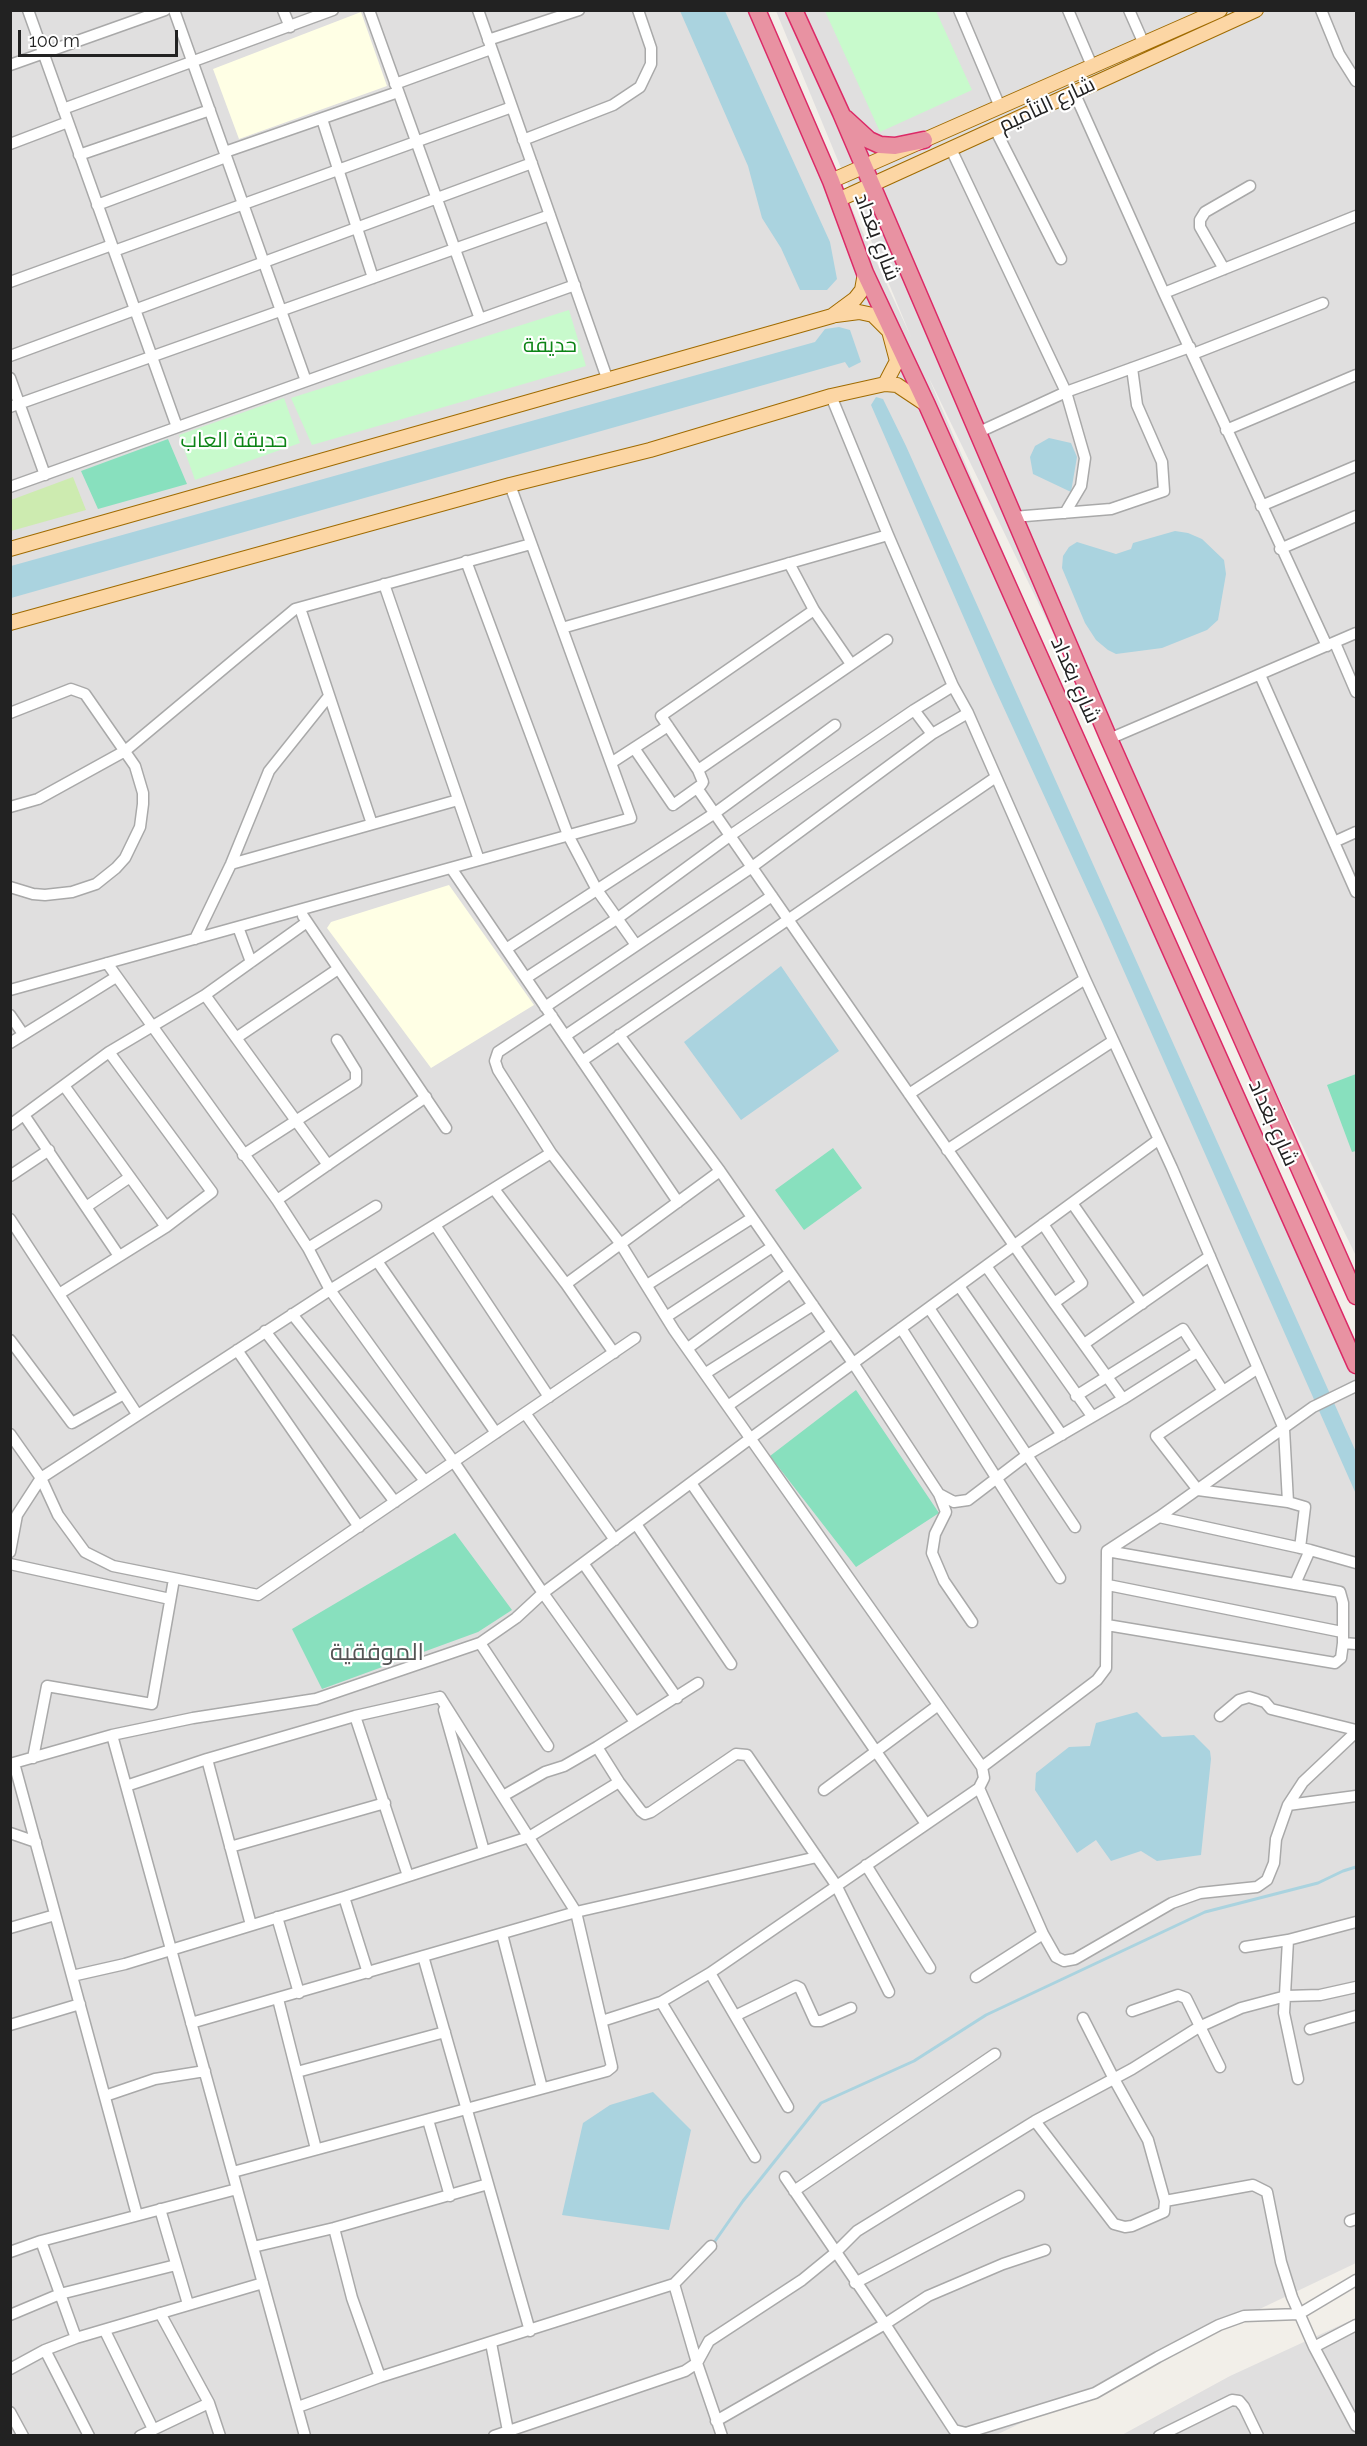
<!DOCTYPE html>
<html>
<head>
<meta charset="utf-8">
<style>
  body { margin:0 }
  #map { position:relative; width:1367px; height:2446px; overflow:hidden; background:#f2efe9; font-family:Raleway,sans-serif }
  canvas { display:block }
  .frame { position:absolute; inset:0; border:12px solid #222; pointer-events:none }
  .scale { position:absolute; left:18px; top:30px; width:160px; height:27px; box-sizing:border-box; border:3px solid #222; border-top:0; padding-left:8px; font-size:18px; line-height:21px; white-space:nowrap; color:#222; -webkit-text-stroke:4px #fff; paint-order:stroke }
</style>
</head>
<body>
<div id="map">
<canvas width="1367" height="2446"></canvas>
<div class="frame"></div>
<div class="scale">100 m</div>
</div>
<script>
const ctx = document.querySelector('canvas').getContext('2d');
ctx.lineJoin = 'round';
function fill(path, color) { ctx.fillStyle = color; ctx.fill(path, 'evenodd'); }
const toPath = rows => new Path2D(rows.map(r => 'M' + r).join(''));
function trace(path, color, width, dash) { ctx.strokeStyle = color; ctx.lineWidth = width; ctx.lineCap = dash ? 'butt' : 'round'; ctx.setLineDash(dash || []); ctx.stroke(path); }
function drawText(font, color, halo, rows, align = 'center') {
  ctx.font = font + ' Raleway,Cairo,sans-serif'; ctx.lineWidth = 4.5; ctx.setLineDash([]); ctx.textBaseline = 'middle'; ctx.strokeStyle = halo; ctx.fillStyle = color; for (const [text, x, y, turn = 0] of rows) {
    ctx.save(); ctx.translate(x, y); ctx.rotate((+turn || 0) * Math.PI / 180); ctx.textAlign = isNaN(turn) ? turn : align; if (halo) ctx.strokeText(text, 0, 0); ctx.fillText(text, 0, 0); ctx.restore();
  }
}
fill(toPath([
  [11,11,761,11,911,337,776,11,1356,11,1356,1256,928,376,1356,1376,1356,2263,996,2435,11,2436],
  [1356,2318,1356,2435,1120,2436,1230,2376]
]), '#e0dfdf');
fill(toPath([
  [361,12,387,86,239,139,213,69],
  [449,885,534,1005,431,1068,327,928,331,922]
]), '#ffffe5');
fill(toPath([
  [73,477,86,510,11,531,11,500]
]), '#cdebb0');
fill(toPath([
  [825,11,936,11,972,90,880,132],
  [569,310,586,366,312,445,291,398],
  [284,398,300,443,195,480,179,435]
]), '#c8facc');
fill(toPath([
  [168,439,187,484,98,509,81,471],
  [1356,1074,1356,1151,1352,1152,1327,1085],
  [833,1148,862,1188,804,1230,775,1190],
  [856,1390,939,1513,856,1567,770,1456],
  [455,1533,512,1610,478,1632,322,1689,292,1629]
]), '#88e0be');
fill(toPath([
  [680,11,725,11,830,242,837,279,827,290,800,290,781,248,762,218,748,166],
  [839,327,850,330,861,362,849,368,845,362,11,598,11,566,815,342,825,329],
  [876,397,883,399,906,446,1356,1452,1356,1494,1103,924,991,680,871,405],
  [1049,438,1071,443,1077,457,1071,492,1033,474,1030,457,1035,446],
  [1175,531,1188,533,1202,539,1224,560,1226,574,1218,620,1207,630,1162,648,1116,654,1108,650,1096,640,1085,623,1062,568,1063,556,1069,547,1077,542,1116,554,1131,549,1133,543],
  [781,966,839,1051,741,1120,684,1042],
  [1137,1712,1162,1737,1194,1735,1210,1751,1211,1759,1201,1855,1157,1861,1141,1851,1111,1861,1096,1840,1077,1853,1035,1790,1036,1773,1069,1747,1090,1746,1096,1723],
  [653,2092,691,2130,669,2230,562,2215,583,2123,610,2105]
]), '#aad3df');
trace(toPath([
  [713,2244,743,2201,821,2103,914,2061,986,2015,1205,1912,1318,1883,1343,1871,1356,1867]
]), '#aad3df', 3);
const minor = toPath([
  [28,10,177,427],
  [174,10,306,381],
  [283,10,290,27],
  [369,10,480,319],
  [478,10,607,378],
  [959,10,1000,107],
  [1068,10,1092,66],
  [1129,10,1144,44],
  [1321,10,1339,54,1356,81],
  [488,40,579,10],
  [10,65,165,10],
  [395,84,491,49],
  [1074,92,1164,293,1327,646],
  [63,109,333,10],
  [322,119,373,278],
  [995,129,1061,259],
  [523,140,613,105,640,87,651,64,651,48,638,10],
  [10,144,68,122],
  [951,149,1066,392,1085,458,1081,486,1065,513],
  [225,152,398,92],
  [79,155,210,110],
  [97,205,226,157],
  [114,251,512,107],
  [1224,269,1200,227,1200,220,1205,212,1250,186],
  [10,282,112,245],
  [1164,293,1356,216],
  [1193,354,1323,303],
  [10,356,532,163],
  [10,378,45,475],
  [831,396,888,535,953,686,968,713,1085,979,1172,1168,1284,1429,1288,1502],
  [10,407,550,215],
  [1226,430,1356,375],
  [977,433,1066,392,1190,347],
  [10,487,575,285],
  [1261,506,1356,466],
  [1013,517,1111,509,1164,491,1162,462,1137,405,1132,368],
  [1280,549,1356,516],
  [466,561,568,835,597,890,636,945],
  [789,563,814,610,851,664],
  [384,584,479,860],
  [300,608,372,824],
  [562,628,888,535],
  [1335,643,1356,692],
  [1260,675,1356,892],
  [914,710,932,734],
  [10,713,71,689,85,694,135,766,143,793,143,804,140,827,125,858,116,868,96,884,72,892,45,895,33,894,10,887],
  [1109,739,1356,633],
  [634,748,673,805,701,785,703,782,698,770,661,716,814,610],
  [611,763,668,726],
  [698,770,887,640],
  [697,788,1054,1303,1123,1399],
  [10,807,38,799,125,751,295,609,531,544],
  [1334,842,1356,832],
  [231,864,458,800],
  [451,868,678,1202],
  [303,916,446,1128],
  [238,927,251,962],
  [195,939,231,864,269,771,329,696],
  [506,949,715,813,835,725],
  [107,963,277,1200,308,1248,330,1290,454,1462,543,1593,635,1722],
  [526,978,618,918,731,835,914,710,953,686],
  [10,990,631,818,510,485],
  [205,995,328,1165],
  [545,1007,752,867,932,734,968,713],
  [10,1015,23,1034],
  [552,1016,498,1052,495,1061,498,1070,551,1153,620,1243,674,1330,982,1767,984,1778,979,1788,710,1973,661,2002,602,2021],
  [619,1035,720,1171,853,1363,939,1494,946,1512,935,1534,932,1553,944,1581,972,1622],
  [565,1036,772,896],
  [236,1038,338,969],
  [10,1043,116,977],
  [582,1061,996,777],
  [65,1087,166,1227],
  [909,1094,1085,979],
  [24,1115,119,1256],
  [10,1125,109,1052,205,995,307,922],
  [947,1150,1113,1041],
  [243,1155,356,1082,356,1071,337,1040],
  [10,1176,49,1150],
  [494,1189,566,1284,614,1353],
  [277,1200,426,1097],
  [1072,1203,1142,1304],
  [86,1207,130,1177],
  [10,1219,137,1414],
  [1043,1224,1082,1283,1054,1303],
  [435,1225,549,1397],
  [308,1248,376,1206],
  [377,1261,496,1433],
  [986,1266,1092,1416],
  [566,1284,720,1171],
  [647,1285,752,1218],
  [959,1286,1062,1435],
  [59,1294,166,1227,212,1192,109,1052],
  [929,1308,1075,1527],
  [292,1314,425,1481],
  [666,1317,772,1247],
  [901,1328,1060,1578],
  [265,1331,395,1502],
  [10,1340,72,1423,124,1394],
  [1084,1344,1210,1256],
  [688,1348,790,1273],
  [237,1350,359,1527],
  [1258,1368,1156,1436,1198,1490,1288,1502,1305,1507,1300,1548],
  [706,1373,813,1305],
  [1076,1396,1183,1329,1223,1391],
  [729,1405,832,1333],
  [525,1413,615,1540],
  [10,1434,41,1478,58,1515,85,1552,113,1566,258,1595,635,1338],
  [691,1483,926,1824],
  [939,1494,954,1502,968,1500,1027,1455,1123,1399,1197,1352],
  [1159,1517,1310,1550,1356,1563],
  [636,1524,731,1664],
  [1107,1551,1340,1592,1343,1603,1343,1643,1341,1658,1335,1663,1107,1625],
  [1107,1551,1159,1517,1313,1407,1356,1386],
  [10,1552,17,1515,41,1478,330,1290,551,1153],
  [583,1563,677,1698],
  [10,1564,170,1599],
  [1295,1584,1310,1550],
  [1108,1585,1342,1632],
  [480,1643,548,1746],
  [1343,1643,1356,1644],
  [444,1710,484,1851],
  [355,1716,408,1876],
  [1220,1716,1239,1700,1249,1697,1265,1702,1271,1709,1356,1730],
  [112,1735,305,2436],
  [597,1747,619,1782,641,1811,645,1814,651,1812,736,1754,747,1755,836,1885,889,1992],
  [33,1758,47,1686,152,1704,174,1579],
  [207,1759,251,1925],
  [14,1763,137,2215],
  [10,1764,112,1735,193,1718,316,1699,480,1643,516,1618,543,1593,751,1438,1158,1140],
  [982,1767,1097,1680,1106,1668,1107,1551],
  [126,1786,207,1759,355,1716,440,1697],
  [979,1788,1043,1934,1056,1957,1064,1961,1075,1959,1172,1903,1200,1893,1257,1887,1267,1880,1274,1863,1276,1839,1288,1805,1303,1782,1356,1732],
  [824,1790,937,1706],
  [503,1796,545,1772,564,1766,597,1747,698,1683],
  [1288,1805,1356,1796],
  [10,1833,36,1842],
  [230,1847,385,1803],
  [866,1865,930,1968],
  [344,1897,368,1973],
  [277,1917,299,1993],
  [10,1928,55,1915],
  [502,1934,542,2088],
  [1245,1947,1288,1940],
  [423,1956,530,2331],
  [710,1973,788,2107],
  [72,1976,125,1964,344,1897,529,1837,619,1782],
  [976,1977,1043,1934],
  [278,1999,316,2149],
  [661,2002,755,2157],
  [1132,2011,1178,1995,1186,1998,1220,2067],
  [735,2016,796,1986,800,1988,815,2021,821,2021,851,2008],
  [191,2023,576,1912,817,1857],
  [10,2025,80,2004],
  [1310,2029,1356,2016],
  [297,2072,445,2032],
  [1298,2079,1284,2013,1288,1940,1356,1922],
  [105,2096,155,2079,205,2071],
  [428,2120,450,2196],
  [1035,2121,1114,2224,1125,2227,1132,2226,1164,2212,1165,2201,1148,2140,1114,2079,1083,2018],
  [233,2172,607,2071,612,2067,576,1912,440,1697],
  [785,2177,885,2324,954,2430,966,2433,1095,2393,1158,2357,1219,2325,1244,2316,1299,2314,1356,2280],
  [794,2191,995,2054],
  [1165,2201,1253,2185,1267,2192,1281,2262,1292,2297,1314,2347,1356,2426],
  [160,2209,188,2304],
  [1350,2221,1356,2219],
  [334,2228,352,2298,380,2377],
  [41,2241,76,2338],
  [253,2247,334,2228,488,2184],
  [10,2252,41,2241,237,2189],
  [855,2283,1019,2196],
  [674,2284,697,2363,722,2436],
  [160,2313,209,2403,220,2436],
  [10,2315,60,2294,176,2265],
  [105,2331,153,2429],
  [491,2343,508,2431],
  [1314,2347,1356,2325],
  [45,2350,89,2436],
  [10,2369,45,2350,76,2338,263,2283],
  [298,2407,380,2377,674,2284,711,2246],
  [10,2412,23,2436],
  [716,2421,885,2324,928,2296,1003,2264,1045,2250],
  [140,2436,209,2403],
  [494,2436,685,2371,697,2363,709,2341,802,2280,835,2253,857,2231,1035,2121,1132,2069,1199,2027,1241,2008,1286,1996,1320,1995,1356,1987],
  [1159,2436,1232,2400,1239,2401,1244,2407,1258,2436]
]);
const major = toPath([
  [831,181,1220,10],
  [838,200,1256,10],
  [836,315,859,312,873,315,889,331,897,361,885,384],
  [10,549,832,316,855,299,862,290,865,273],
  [10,623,510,485,650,450,831,396,885,384,897,385,927,405]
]);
const highway = toPath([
  [757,10,831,181,865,273,927,405,1356,1365],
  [794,10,841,113,1109,739,1356,1296],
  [845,118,869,140,880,145,895,146,924,140]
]);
trace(minor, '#a9a9a9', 13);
trace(major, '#a06b00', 16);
trace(highway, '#dc2a67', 19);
trace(minor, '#fff', 10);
trace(major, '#fcd6a4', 14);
trace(highway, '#e892a2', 16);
drawText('21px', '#222', '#fff', [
  ["شارع التأميم",1047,105,-25],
  ["شارع بغداد",877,237,69],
  ["شارع بغداد",1075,680,66],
  ["شارع بغداد",1273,1123,66]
]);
drawText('21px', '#0c8416', '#fff', [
  ["حديقة",550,346],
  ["حديقة العاب",234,441]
]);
drawText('24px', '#555', '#fff', [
  ["الموفقية",377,1653]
]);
</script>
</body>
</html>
